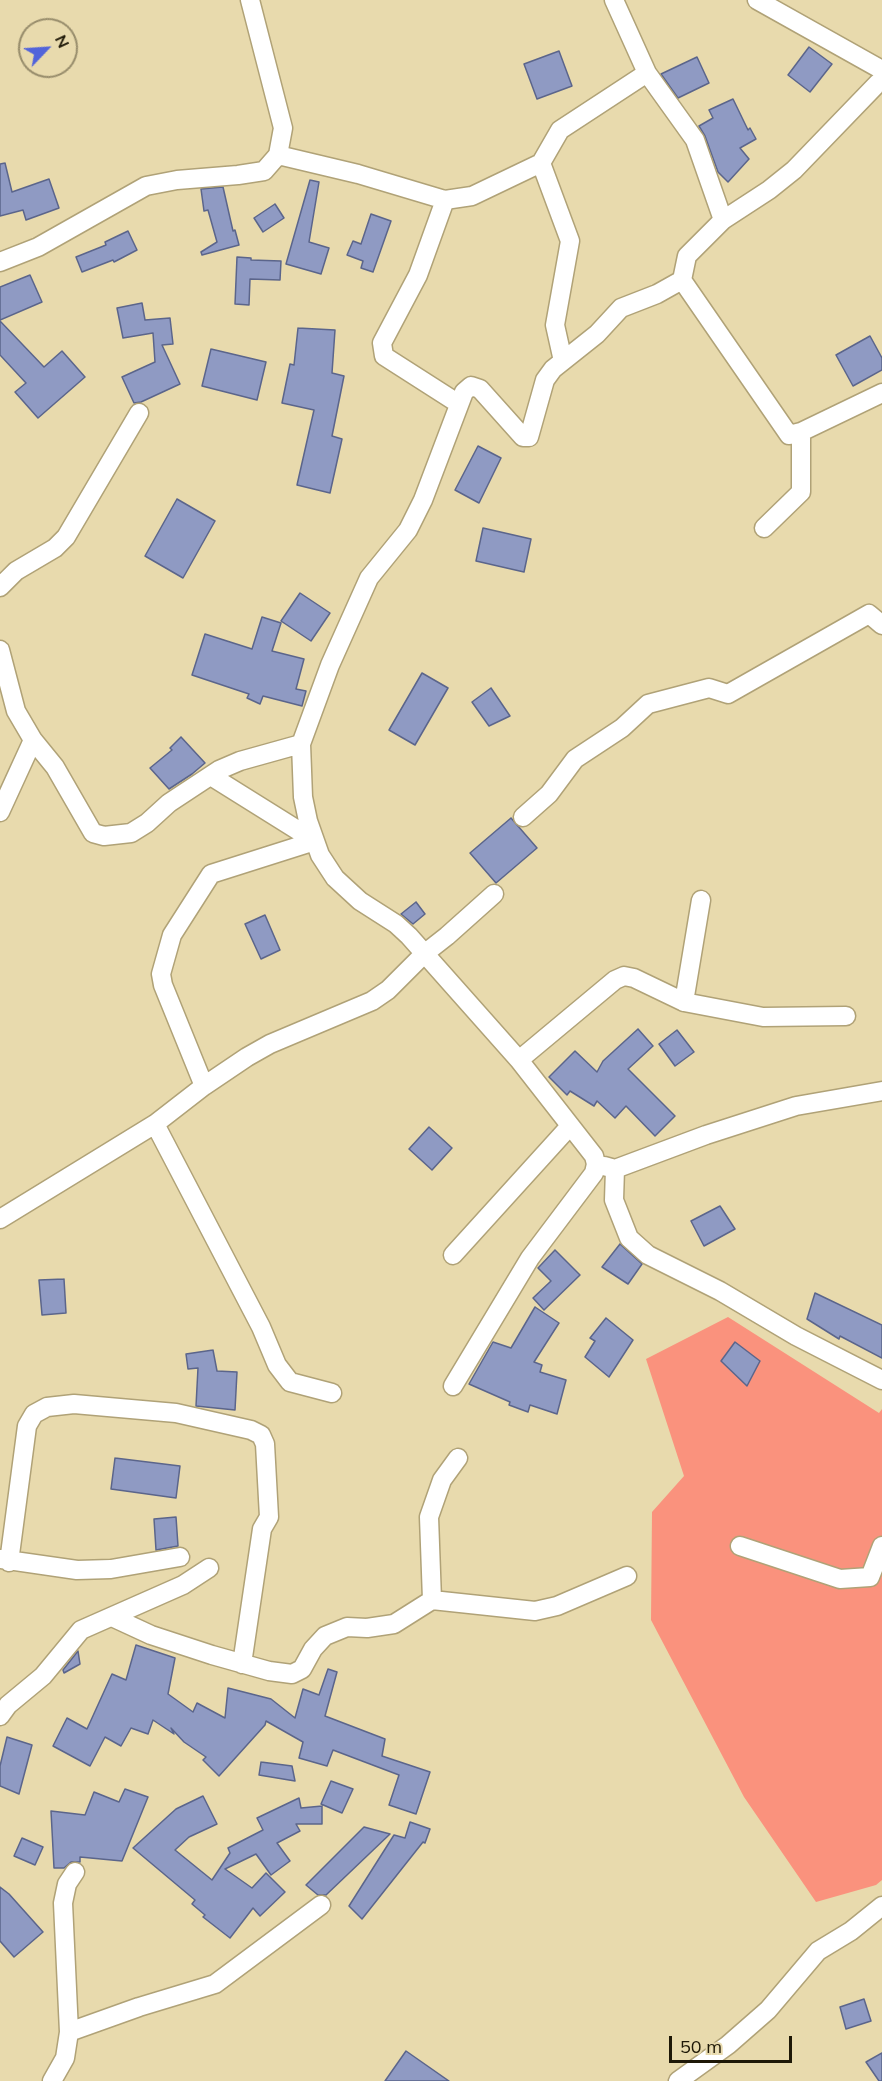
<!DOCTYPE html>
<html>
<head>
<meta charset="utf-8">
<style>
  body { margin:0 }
  #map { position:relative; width:882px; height:2081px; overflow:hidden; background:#e8daad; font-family:Mulish,sans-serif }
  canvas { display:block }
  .north { position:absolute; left:18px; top:18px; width:60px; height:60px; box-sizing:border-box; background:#e8daad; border:2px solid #978c6b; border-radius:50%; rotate:65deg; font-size:16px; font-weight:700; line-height:24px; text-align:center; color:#1e1807 }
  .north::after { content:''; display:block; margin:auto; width:21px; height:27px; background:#5264da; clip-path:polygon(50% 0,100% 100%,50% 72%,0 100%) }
  .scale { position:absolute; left:669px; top:2036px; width:123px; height:27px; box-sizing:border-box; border:3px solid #1e1807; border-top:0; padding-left:8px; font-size:18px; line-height:21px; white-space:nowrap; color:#1e1807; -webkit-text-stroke:4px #e8daad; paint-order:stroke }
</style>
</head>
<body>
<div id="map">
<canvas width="882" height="2081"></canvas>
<div class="north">N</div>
<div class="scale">50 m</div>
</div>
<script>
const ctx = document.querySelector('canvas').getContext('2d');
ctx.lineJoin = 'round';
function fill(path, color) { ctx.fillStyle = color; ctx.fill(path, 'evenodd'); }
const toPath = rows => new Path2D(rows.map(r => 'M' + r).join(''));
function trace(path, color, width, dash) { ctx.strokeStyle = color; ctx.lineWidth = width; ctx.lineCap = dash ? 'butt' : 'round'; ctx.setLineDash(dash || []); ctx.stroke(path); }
fill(toPath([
  [728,1317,879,1413,882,1409,882,1880,876,1885,816,1902,744,1797,651,1620,652,1512,684,1476,646,1359]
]), '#fa927d');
const building = toPath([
  [809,47,832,64,810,92,788,75,809,47],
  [559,51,572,86,537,99,524,64,559,51],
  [697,57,709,83,678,98,661,74,697,57],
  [733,99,748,130,750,128,756,139,740,148,749,159,728,182,718,172,705,136,699,126,713,118,709,110,733,99],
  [5,163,12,192,49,179,59,208,26,220,23,210,0,216,0,164,5,163],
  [310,180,319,182,309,242,329,248,321,274,286,264,310,180],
  [223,187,233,231,235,230,239,245,202,255,201,252,217,242,208,210,204,211,201,189,223,187],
  [275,204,284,218,263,232,254,218,275,204],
  [371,214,391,221,373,272,361,268,363,261,347,255,353,241,361,244,371,214],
  [128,231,137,250,114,262,113,260,82,272,76,257,106,245,105,242,128,231],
  [237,257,251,258,251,260,281,261,280,280,250,279,249,305,235,304,237,257],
  [30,275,42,302,0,320,0,287,30,275],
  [142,303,145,320,170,318,173,344,162,345,180,384,141,402,134,403,122,377,155,362,153,333,123,338,117,308,142,303],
  [0,321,44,367,62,351,85,377,38,418,15,392,26,383,0,355,0,321],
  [298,328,335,330,332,373,344,376,332,436,342,439,330,493,297,485,314,410,282,403,290,364,294,365,298,328],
  [870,336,882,358,882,370,853,386,836,355,870,336],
  [211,349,266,362,257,400,202,386,211,349],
  [478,446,501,458,479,503,455,490,478,446],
  [177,499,215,521,183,578,145,556,177,499],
  [483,528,531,539,524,572,476,561,483,528],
  [300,593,330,613,311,641,281,621,300,593],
  [262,617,281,623,272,651,304,659,296,689,306,691,302,706,263,696,260,704,247,698,249,694,192,675,205,634,252,649,262,617],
  [422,673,448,688,415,745,389,730,422,673],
  [491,688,510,716,489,726,472,702,491,688],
  [181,737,205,763,192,774,169,789,150,768,172,750,170,748,181,737],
  [511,818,537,848,496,883,470,853,511,818],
  [416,902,425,914,413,924,401,914,416,902],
  [265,915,280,950,261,959,245,924,265,915],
  [638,1029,653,1046,628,1069,675,1116,655,1136,626,1106,615,1118,597,1101,594,1106,570,1091,567,1095,549,1077,575,1051,597,1072,603,1061,638,1029],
  [677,1030,694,1052,675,1066,659,1044,677,1030],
  [429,1127,452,1148,432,1170,409,1149,429,1127],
  [720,1206,735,1229,704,1246,691,1221,720,1206],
  [620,1244,642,1264,628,1284,602,1267,620,1244],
  [555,1250,580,1275,544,1310,533,1298,551,1281,538,1268,555,1250],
  [64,1279,66,1313,42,1315,39,1280,64,1279],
  [815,1293,882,1325,882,1358,840,1336,839,1339,807,1319,815,1293],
  [535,1307,559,1323,534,1362,542,1365,540,1372,566,1380,557,1414,530,1405,528,1412,509,1405,510,1402,469,1384,493,1342,511,1348,535,1307],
  [606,1318,633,1340,609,1377,585,1357,595,1341,590,1338,606,1318],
  [735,1342,760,1361,747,1386,721,1361,735,1342],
  [213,1350,217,1371,237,1372,235,1410,196,1406,198,1368,188,1369,186,1354,213,1350],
  [115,1458,180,1466,176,1498,111,1489,115,1458],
  [176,1517,178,1546,156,1550,154,1519,176,1517],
  [136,1645,175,1658,168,1694,193,1712,197,1703,225,1718,228,1688,271,1699,295,1718,303,1689,319,1695,328,1669,337,1672,325,1716,385,1739,382,1756,430,1772,416,1814,389,1805,399,1775,333,1750,327,1766,299,1758,303,1742,266,1721,265,1725,219,1776,203,1760,206,1757,184,1742,171,1728,174,1734,153,1720,148,1734,131,1728,121,1746,105,1737,90,1766,53,1746,67,1718,87,1729,112,1674,126,1680,136,1645],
  [78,1651,80,1664,64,1673,63,1670,78,1651],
  [7,1737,32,1745,19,1794,0,1786,0,1766,7,1737],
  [261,1762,292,1766,295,1781,259,1775,261,1762],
  [331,1781,353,1789,342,1813,321,1804,331,1781],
  [125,1789,148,1797,122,1861,80,1857,80,1862,71,1862,64,1868,54,1868,51,1811,85,1815,94,1792,119,1802,125,1789],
  [203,1796,217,1824,189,1837,175,1850,212,1880,230,1853,228,1848,263,1830,257,1818,299,1798,301,1808,322,1806,322,1824,296,1824,300,1831,277,1843,290,1861,271,1875,256,1854,225,1869,252,1888,266,1873,285,1892,260,1916,253,1908,230,1938,203,1917,205,1915,192,1904,195,1900,133,1848,176,1809,203,1796],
  [410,1822,430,1829,425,1843,423,1842,362,1919,349,1906,394,1835,405,1838,410,1822],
  [364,1827,390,1834,326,1895,318,1895,306,1885,364,1827],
  [22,1838,43,1847,35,1865,14,1856,22,1838],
  [0,1887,9,1894,43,1932,14,1957,0,1941,0,1887],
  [864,1999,871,2021,846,2029,840,2007,864,1999],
  [406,2051,449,2081,385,2081,406,2051],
  [882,2053,882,2081,879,2081,866,2062,882,2053]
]);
fill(building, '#8f9ac3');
trace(building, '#5b658b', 1.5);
const minor = toPath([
  [614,0,647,73,695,140,723,220],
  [757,0,882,70],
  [278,155,358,174,445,200,472,196,541,163],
  [445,200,418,275,382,343,384,356,459,404],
  [0,262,38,247,146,186,177,180,238,175,264,171,278,155,283,128,250,0],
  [682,280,789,435,801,432,882,393],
  [563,361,555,325,570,241,541,163,560,130,647,73],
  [764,528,801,492,801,432],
  [0,587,16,571,55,548,66,537,139,413],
  [0,650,16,711,33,740,55,767,93,833,104,836,131,833,147,823,169,803,219,770,240,761,301,744],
  [211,776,315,841],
  [0,812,33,740],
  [523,817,549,794,575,759,622,728,648,704,709,688,728,694,869,614,882,625],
  [684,1002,701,900],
  [846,1016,763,1017,684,1002,634,978,624,976,615,980,519,1060,409,936,396,924,360,901,335,878,320,855,308,821,303,797,301,744,330,665,369,578,408,530,423,500,464,392,471,386,480,389,523,437,529,437,545,380,553,369,597,334,621,308,657,294,682,280,687,256,723,220,769,190,794,170,878,83,882,82],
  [204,1086,163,985,161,974,172,935,211,874,315,841],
  [155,1124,261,1327,277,1365,290,1382,332,1393],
  [604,1166,615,1169,706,1135,796,1106,882,1091],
  [615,1169,614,1200,629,1238,648,1255,720,1291,796,1336,882,1380],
  [0,1219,155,1124,204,1086,247,1057,270,1044,372,1001,388,990,424,954,447,936,494,894],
  [453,1255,570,1126],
  [453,1386,530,1258,594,1173,596,1164,594,1156,519,1060],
  [740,1546,840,1579,870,1577,882,1546],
  [0,1559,77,1570,111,1569,180,1557],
  [9,1562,27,1426,34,1414,47,1407,74,1404,176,1413,251,1430,261,1435,265,1444,269,1517,262,1529,242,1664],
  [432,1600,429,1517,442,1480,458,1458],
  [112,1617,151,1635,212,1655,269,1671,292,1674,302,1669,313,1649,325,1636,347,1627,367,1628,394,1624,432,1600,535,1611,557,1606,627,1576],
  [0,1716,8,1705,43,1676,81,1630,183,1585,209,1568],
  [69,2032,139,2007,215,1984,321,1905],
  [52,2081,65,2058,69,2032,63,1903,67,1884,75,1872],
  [678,2081,728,2045,768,2010,818,1951,851,1931,882,1906]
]);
trace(minor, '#b0a277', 21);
trace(minor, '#fff', 18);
</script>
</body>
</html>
